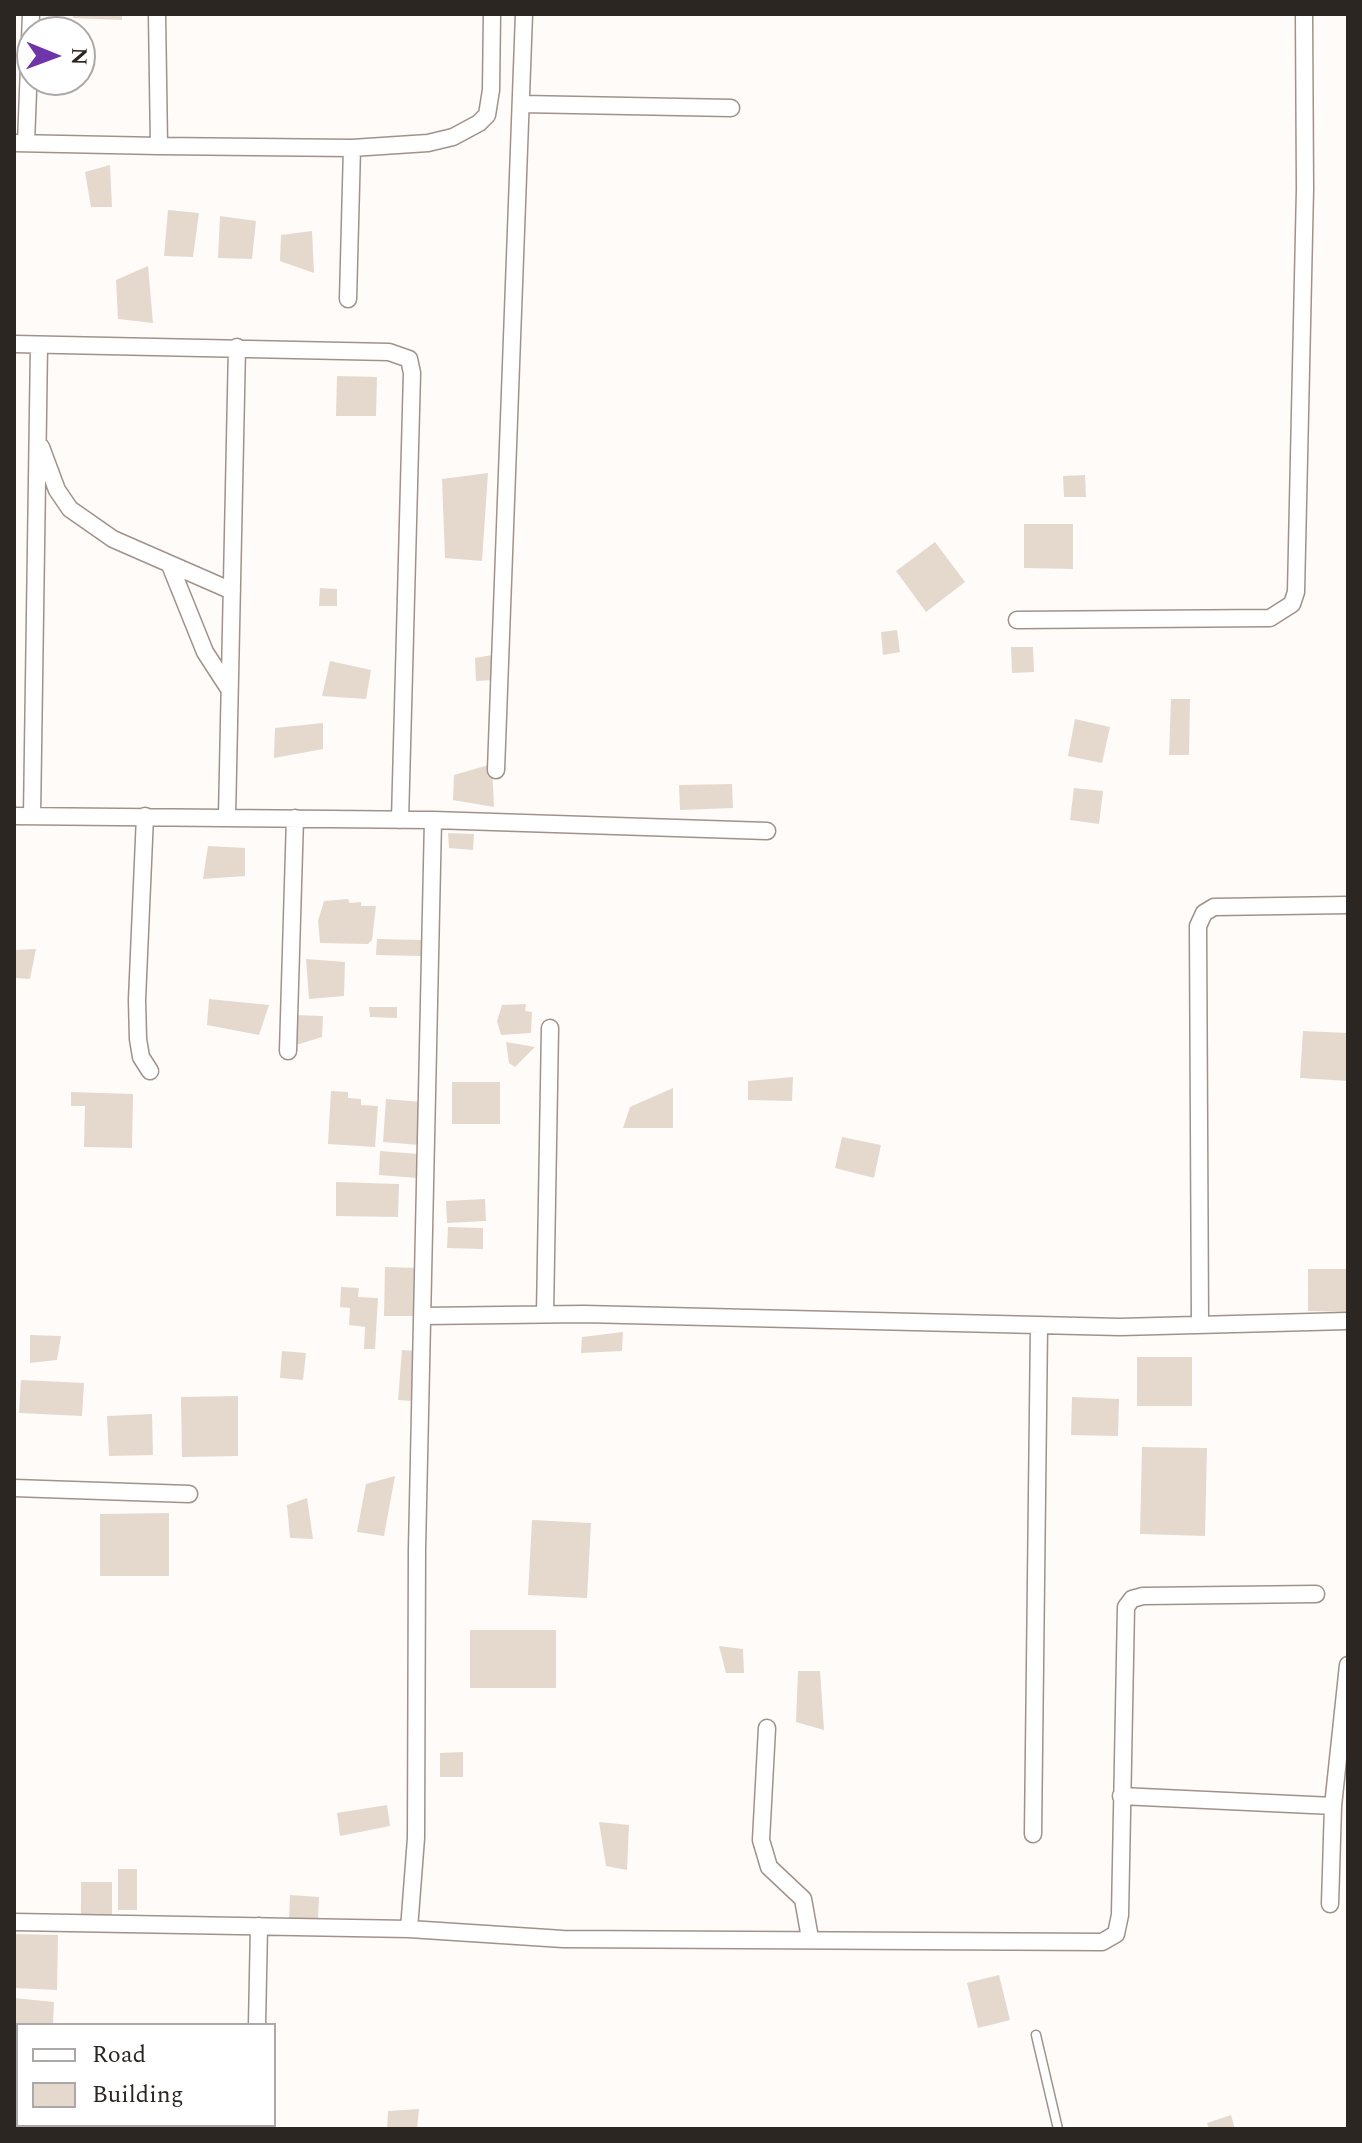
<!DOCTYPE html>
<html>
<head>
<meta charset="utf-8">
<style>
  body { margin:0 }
  #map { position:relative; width:1362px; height:2143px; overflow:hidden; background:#fefbf9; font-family:Spectral,serif }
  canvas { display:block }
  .frame { position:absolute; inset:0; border:16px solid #2c2623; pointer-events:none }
  .legend { position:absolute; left:16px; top:2023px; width:260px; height:104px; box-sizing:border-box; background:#fff; border:2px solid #aba8a7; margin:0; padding:10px 14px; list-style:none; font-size:24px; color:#2c2623 }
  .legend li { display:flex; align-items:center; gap:16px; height:40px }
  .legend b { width:40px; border:2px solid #aba8a7 }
  .north { position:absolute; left:16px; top:16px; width:80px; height:80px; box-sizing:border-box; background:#fff; border:2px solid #aba8a7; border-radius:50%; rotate:91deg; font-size:22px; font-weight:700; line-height:32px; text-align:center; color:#2c2623 }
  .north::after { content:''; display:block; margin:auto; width:28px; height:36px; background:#6f34aa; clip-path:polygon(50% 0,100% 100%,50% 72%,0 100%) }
</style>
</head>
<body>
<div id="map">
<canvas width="1362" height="2143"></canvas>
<div class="frame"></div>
<ul class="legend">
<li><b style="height:10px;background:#fff"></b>Road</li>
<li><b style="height:22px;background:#e5d9ce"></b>Building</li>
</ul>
<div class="north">N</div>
</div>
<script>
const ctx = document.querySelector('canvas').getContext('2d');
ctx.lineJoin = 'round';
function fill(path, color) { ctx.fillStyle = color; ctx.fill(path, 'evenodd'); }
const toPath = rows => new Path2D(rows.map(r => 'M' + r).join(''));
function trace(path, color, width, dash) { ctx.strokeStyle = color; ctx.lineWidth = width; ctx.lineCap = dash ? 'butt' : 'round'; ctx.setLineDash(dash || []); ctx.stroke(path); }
fill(toPath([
  [73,14,122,14,122,20,73,18],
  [80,45,85,45,85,81,80,81],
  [110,165,112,207,91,207,85,172],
  [168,210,199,213,193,257,164,256],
  [220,216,256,221,252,259,218,258],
  [312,231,314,273,280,261,281,235],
  [148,266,153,323,118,319,116,280],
  [337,376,377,377,376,416,336,416],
  [488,473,482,561,445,558,442,479],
  [1085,475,1086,497,1064,497,1063,476],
  [1024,524,1073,524,1073,569,1024,568],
  [935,542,965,582,926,612,896,571],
  [320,588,337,589,337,606,319,606],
  [897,630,900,652,883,655,881,632],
  [1011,647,1033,647,1034,672,1012,673],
  [492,655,495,680,476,681,475,658],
  [330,661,371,670,366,699,322,696],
  [1171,699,1190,699,1189,755,1169,755],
  [1075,719,1110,727,1102,763,1068,756],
  [323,723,323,749,274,758,275,728],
  [492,764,494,807,453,800,454,775],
  [732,784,733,808,680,810,679,785],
  [1074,788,1103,791,1099,824,1070,820],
  [448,833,474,834,473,850,449,848],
  [208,846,245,848,245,876,203,879],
  [348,899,350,903,361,902,361,906,376,906,372,940,368,944,320,943,318,921,324,901],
  [377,939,422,940,422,956,376,955],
  [36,949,30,979,14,978,14,950],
  [306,959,345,962,344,996,309,999],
  [209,999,269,1005,259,1035,207,1025],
  [526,1004,525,1011,532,1012,531,1033,501,1035,497,1021,502,1005],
  [369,1007,397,1007,397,1018,370,1017],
  [296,1015,323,1016,322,1037,296,1045],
  [1303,1031,1348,1033,1348,1081,1300,1078],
  [506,1042,535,1047,515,1067,509,1063],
  [793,1077,792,1101,748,1100,748,1081],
  [452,1082,500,1082,500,1124,452,1124],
  [673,1088,673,1128,623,1128,630,1107],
  [331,1091,348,1092,348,1098,361,1099,361,1105,378,1106,375,1147,328,1144],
  [71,1092,133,1094,132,1148,84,1147,85,1106,71,1106],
  [386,1099,421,1102,419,1145,383,1142],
  [842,1137,881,1145,874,1178,835,1168],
  [380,1151,418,1154,417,1178,379,1175],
  [336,1182,399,1184,398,1217,336,1216],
  [485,1199,486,1221,447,1223,446,1201],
  [448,1227,483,1228,483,1249,447,1248],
  [385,1267,418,1268,417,1316,384,1316],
  [1308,1269,1348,1269,1348,1312,1308,1311],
  [341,1287,359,1288,358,1297,378,1298,375,1349,364,1349,365,1327,349,1325,350,1308,340,1307],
  [623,1332,622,1351,581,1353,582,1337],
  [30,1335,61,1336,57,1360,30,1363],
  [402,1350,417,1351,412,1401,398,1400],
  [282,1351,306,1353,303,1380,280,1378],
  [1137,1357,1192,1357,1192,1406,1137,1406],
  [21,1380,84,1383,82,1416,19,1413],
  [238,1396,238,1456,182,1457,181,1397],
  [1072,1397,1119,1399,1118,1436,1071,1435],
  [152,1414,153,1455,109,1456,107,1416],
  [1142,1447,1207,1448,1205,1536,1140,1534],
  [395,1476,384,1536,357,1532,366,1484],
  [307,1498,313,1539,290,1538,287,1505],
  [169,1513,169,1576,100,1576,100,1514],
  [532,1520,591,1523,587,1598,528,1595],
  [470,1630,556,1630,556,1688,470,1688],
  [719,1646,743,1649,744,1673,726,1673],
  [798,1671,820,1671,824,1730,796,1722],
  [463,1752,463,1777,440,1777,440,1753],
  [387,1805,390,1826,340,1836,337,1813],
  [599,1822,629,1825,627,1870,606,1866],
  [118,1869,137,1869,137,1910,118,1910],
  [81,1882,112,1882,112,1916,81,1916],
  [290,1895,319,1897,318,1919,289,1918],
  [14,1934,58,1935,57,1990,14,1988],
  [999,1975,1010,2020,978,2028,967,1983],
  [14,1998,54,2002,53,2025,18,2025,18,2051,14,2051],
  [419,2109,417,2129,387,2129,388,2111],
  [1231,2115,1235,2129,1209,2129,1207,2123]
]), '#e5d9ce');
const lane = toPath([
  [1036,2035,1058,2129]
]);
const street = toPath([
  [157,14,159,146,352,148,428,143,453,137,479,123,487,115,491,90,492,14],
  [522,104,731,108],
  [14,143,159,146],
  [26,143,31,14],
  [348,299,352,148],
  [14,344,389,352,409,359,412,373,400,820],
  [41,447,57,490,70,509,113,539,232,591],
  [170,565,205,652,229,689],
  [1017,620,1270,618,1292,604,1296,592,1305,189,1304,14],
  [496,770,524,14],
  [14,816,433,820,767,831],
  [32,816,39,345],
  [145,816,137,1000,138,1039,141,1057,150,1071],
  [227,817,237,347],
  [288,1051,295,818],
  [545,1314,550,1028],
  [423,1316,584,1314,1120,1327,1348,1321],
  [1200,1324,1198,926,1204,913,1214,907,1348,905],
  [14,1488,189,1494],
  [767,1728,761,1840,769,1867,803,1899,810,1938],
  [1121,1796,1333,1806],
  [1033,1834,1039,1326],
  [1330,1904,1333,1806,1348,1665],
  [14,1922,409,1929,563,1939,1102,1942,1116,1934,1120,1915,1126,1607,1132,1599,1143,1596,1316,1594],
  [409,1929,416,1838,417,1549,433,820],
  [257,2025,259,1926],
  [14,2081,18,2081],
  [254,2129,254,2125]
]);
trace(lane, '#a0928a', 11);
trace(street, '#a0928a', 19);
trace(lane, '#fff', 8);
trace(street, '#fff', 16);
</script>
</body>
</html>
